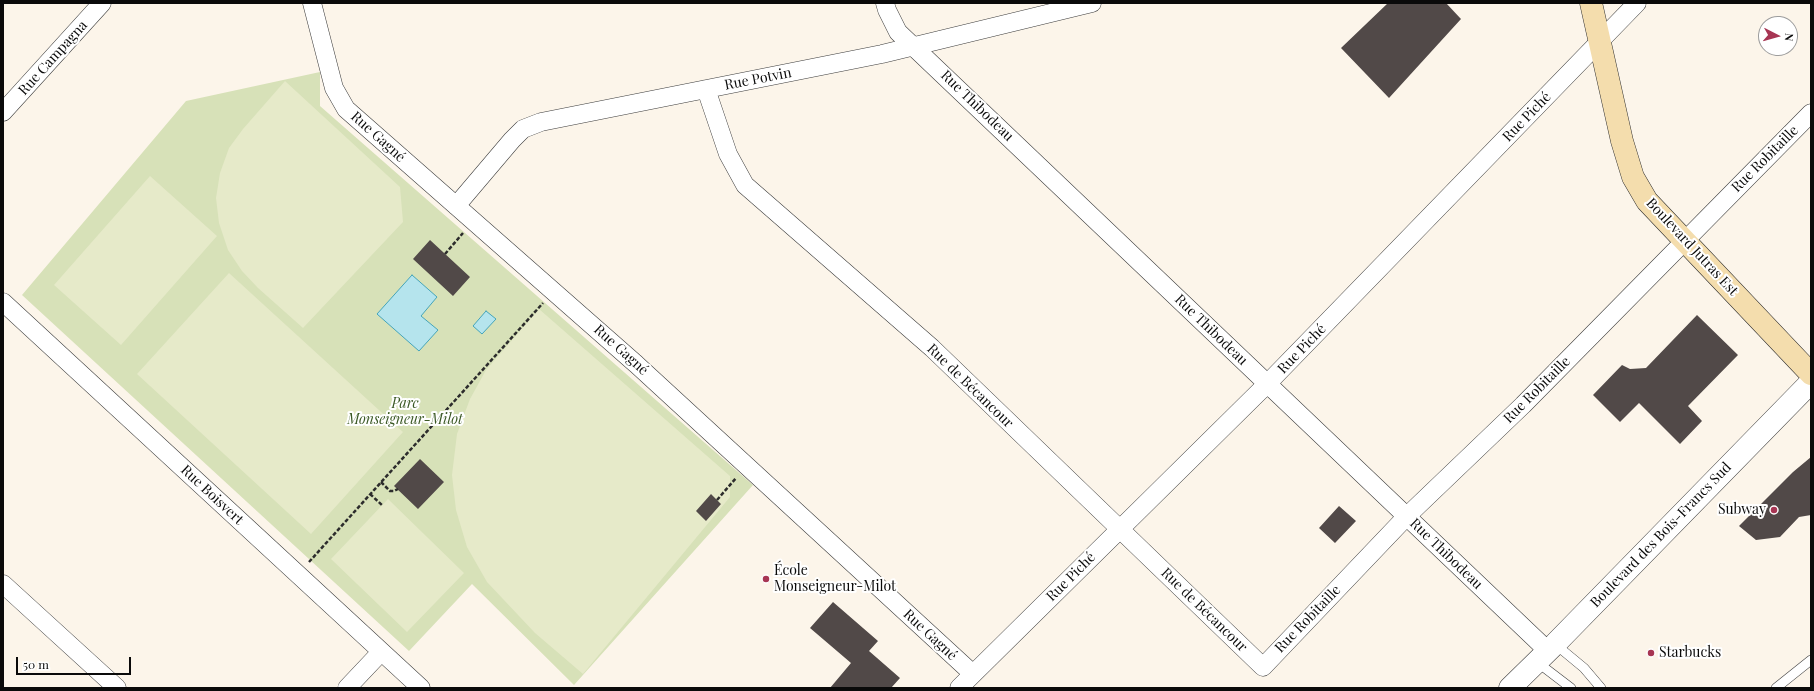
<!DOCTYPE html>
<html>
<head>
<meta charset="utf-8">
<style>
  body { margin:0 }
  #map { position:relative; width:1814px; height:691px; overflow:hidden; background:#fcf5ea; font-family:"Playfair Display",serif }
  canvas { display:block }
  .frame { position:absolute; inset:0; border:4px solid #0a0a0a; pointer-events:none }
  .north { position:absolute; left:1758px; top:16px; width:40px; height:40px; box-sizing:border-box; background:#fff; border:1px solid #9d9d9d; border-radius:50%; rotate:96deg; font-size:11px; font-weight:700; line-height:16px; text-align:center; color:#0a0a0a }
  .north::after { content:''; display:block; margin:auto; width:14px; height:18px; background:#a73553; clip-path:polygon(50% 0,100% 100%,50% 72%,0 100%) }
  .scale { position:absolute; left:16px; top:657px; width:115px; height:18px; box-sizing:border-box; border:2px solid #0a0a0a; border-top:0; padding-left:5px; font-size:12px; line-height:14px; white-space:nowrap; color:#0a0a0a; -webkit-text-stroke:3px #fff; paint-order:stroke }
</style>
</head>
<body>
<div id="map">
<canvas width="1814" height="691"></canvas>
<div class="frame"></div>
<div class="north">N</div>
<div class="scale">50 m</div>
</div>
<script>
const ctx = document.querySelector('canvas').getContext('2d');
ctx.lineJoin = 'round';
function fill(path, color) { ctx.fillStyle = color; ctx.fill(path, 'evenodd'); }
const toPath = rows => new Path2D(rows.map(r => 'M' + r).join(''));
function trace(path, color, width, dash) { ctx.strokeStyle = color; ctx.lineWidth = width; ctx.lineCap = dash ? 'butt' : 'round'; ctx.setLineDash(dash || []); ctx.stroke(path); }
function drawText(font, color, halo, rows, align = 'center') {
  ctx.font = font + ' "Playfair Display",serif'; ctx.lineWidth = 4; ctx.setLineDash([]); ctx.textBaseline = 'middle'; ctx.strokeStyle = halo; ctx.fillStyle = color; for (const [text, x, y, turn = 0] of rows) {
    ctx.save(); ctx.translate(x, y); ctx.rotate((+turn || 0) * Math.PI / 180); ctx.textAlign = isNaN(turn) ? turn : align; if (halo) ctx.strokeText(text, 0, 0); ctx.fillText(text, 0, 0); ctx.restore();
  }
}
fill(toPath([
  [320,72,320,106,753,485,574,685,472,584,409,651,22,295,186,101]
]), '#d7e1b8');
fill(toPath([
  [285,81,400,187,403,222,303,328,258,288,242,271,228,250,219,223,216,198,220,173,229,148,243,129],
  [150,176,217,236,121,345,54,285],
  [229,273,403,432,311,534,137,374],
  [539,309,730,476,730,497,583,674,535,633,487,582,467,547,456,510,452,475,457,434,470,399,486,370],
  [388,499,464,573,407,632,331,559]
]), '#e6eac9');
const water = toPath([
  [412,275,437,297,421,316,438,330,419,351,377,314,412,275],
  [486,311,496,319,482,334,473,326,486,311]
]);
fill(water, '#b5e4ed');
trace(water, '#45a5ba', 1);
fill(toPath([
  [1388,3,1446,3,1461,19,1389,98,1341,48],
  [430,240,470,277,453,296,413,259],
  [1697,315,1738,355,1688,406,1702,421,1680,444,1639,403,1620,422,1593,395,1622,365,1630,369,1646,368],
  [1811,457,1811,515,1799,517,1780,537,1756,540,1739,526,1793,472],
  [420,459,444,482,418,509,394,486],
  [711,494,721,504,706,521,696,511],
  [1339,506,1356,521,1335,543,1319,528],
  [833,602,878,641,869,651,900,678,891,688,830,688,851,663,810,628]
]), '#514948');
const service = toPath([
  [1555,644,1584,668,1601,688],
  [1537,662,1571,688],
  [1776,688,1811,660]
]);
const minor = toPath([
  [312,3,334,88,346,109,636,364,973,674],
  [885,3,887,10,898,32,1547,650],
  [706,89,728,154,745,185,932,348,1263,667,1406,517,1523,405,1811,113],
  [3,112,102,3],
  [456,206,512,140,523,129,541,122,882,54,1092,3],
  [3,302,421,688],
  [3,584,117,688],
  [347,688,381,652],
  [959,688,1267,384,1637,3]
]);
const tertiary = toPath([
  [1510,688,1555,644,1811,382]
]);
const secondary = toPath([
  [1591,3,1622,141,1633,177,1647,201,1811,374]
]);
trace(service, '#3d3d3d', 10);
trace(minor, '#3d3d3d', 19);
trace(tertiary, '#3d3d3d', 23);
trace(secondary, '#2c2c2c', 23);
trace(toPath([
  [445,254,463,233],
  [381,482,390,491,394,491,398,489],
  [370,494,382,505],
  [717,500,736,478],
  [309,562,543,303]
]), '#2c2c2c', 2.5, [4, 2]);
trace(service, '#fff', 9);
trace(minor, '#fff', 18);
trace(tertiary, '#fff', 22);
trace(secondary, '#f4ddad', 22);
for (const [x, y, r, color] of [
  [1774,510,4,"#a73553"],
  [766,579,4,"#a73553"],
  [1651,653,4,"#a73553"]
]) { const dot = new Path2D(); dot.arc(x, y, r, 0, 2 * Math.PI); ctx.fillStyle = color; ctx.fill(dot); trace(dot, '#fff', 1.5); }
drawText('14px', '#0a0a0a', '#fff', [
  ["Rue Campagna",53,58,-48],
  ["Rue Potvin",758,79,-11],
  ["Rue Thibodeau",977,106,44],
  ["Rue Piché",1527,117,-46],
  ["Rue Gagné",378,137,42],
  ["Rue Robitaille",1765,159,-45],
  ["Boulevard Jutras Est",1692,247,47],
  ["Rue Thibodeau",1211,330,44],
  ["Rue Piché",1302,349,-46],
  ["Rue Gagné",621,350,42],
  ["Rue de Bécancour",970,386,44],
  ["Rue Robitaille",1537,390,-45],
  ["Rue Boisvert",212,495,43],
  ["Boulevard des Bois-Francs Sud",1661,535,-46],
  ["Rue Thibodeau",1446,554,44],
  ["Rue Piché",1071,577,-45],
  ["Rue de Bécancour",1204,610,44],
  ["Rue Robitaille",1308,619,-46],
  ["Rue Gagné",930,635,43]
]);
drawText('italic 14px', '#3a5824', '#fff', [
  ["Parc",405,404],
  ["Monseigneur-Milot",405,420]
]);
drawText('14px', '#0a0a0a', '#fff', [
  ["Subway",1766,510,"right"],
  ["École",774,571],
  ["Monseigneur-Milot",774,587],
  ["Starbucks",1659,653]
], 'left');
</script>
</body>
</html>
